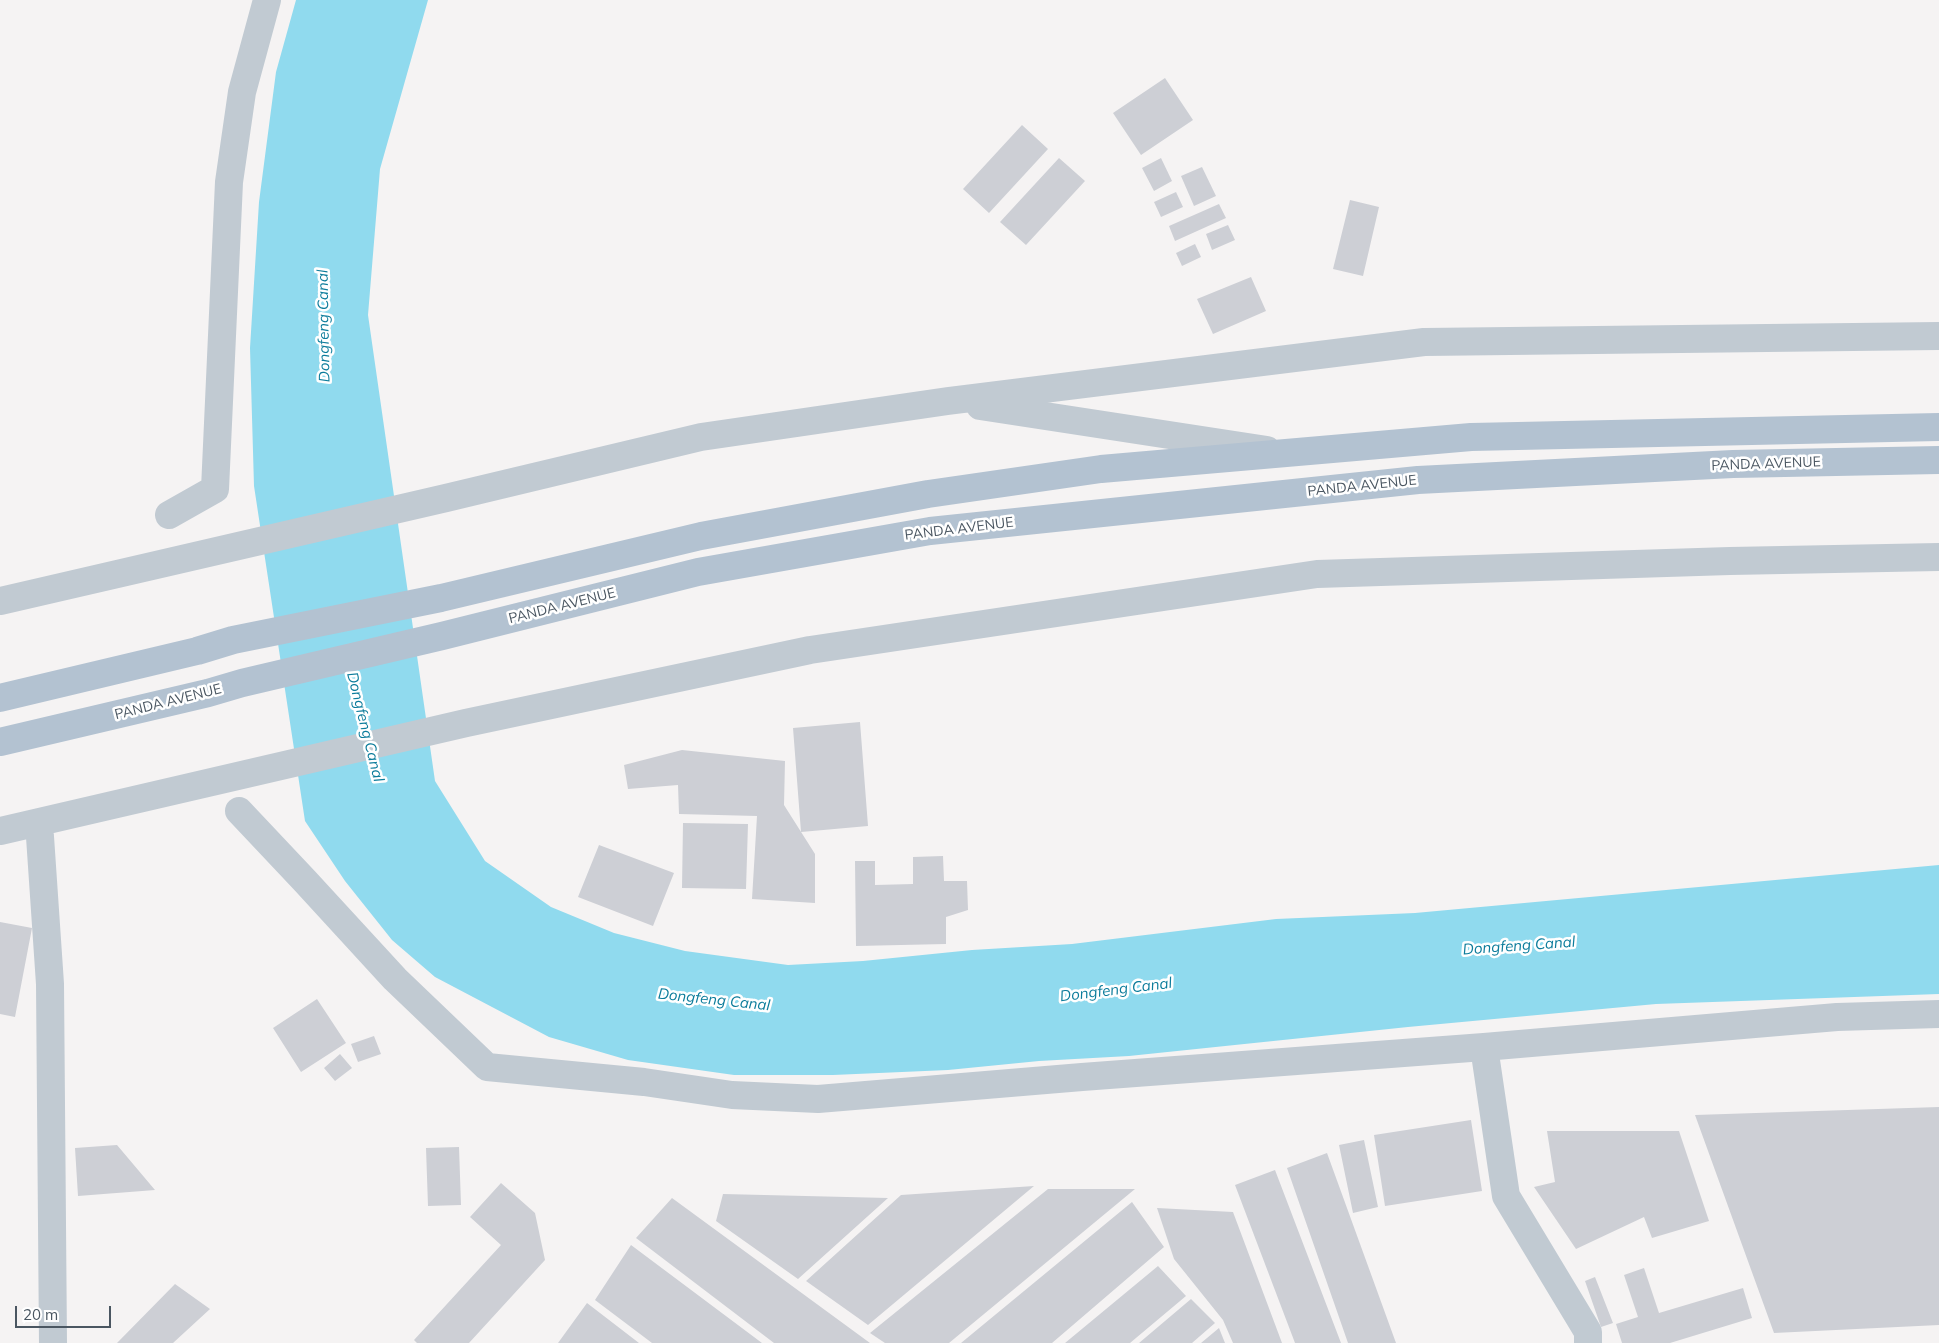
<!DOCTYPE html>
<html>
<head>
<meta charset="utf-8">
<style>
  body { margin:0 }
  #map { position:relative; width:1939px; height:1343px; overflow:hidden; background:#f5f3f3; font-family:Mulish,sans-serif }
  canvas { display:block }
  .scale { position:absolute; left:15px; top:1306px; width:96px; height:22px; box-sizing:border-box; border:2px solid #4a5661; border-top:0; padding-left:6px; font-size:15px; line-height:18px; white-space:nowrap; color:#4a5661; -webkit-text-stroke:4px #fff; paint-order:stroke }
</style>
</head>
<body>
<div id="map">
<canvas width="1939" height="1343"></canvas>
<div class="scale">20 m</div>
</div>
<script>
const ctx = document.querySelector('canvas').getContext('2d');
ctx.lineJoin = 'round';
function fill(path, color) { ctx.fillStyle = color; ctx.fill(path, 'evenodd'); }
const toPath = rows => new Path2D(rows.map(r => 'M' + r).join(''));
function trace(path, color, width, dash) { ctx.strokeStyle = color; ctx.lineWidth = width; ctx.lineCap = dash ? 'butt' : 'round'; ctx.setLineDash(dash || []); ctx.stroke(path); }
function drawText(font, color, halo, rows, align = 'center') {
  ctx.font = font + ' Mulish,sans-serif'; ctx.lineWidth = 5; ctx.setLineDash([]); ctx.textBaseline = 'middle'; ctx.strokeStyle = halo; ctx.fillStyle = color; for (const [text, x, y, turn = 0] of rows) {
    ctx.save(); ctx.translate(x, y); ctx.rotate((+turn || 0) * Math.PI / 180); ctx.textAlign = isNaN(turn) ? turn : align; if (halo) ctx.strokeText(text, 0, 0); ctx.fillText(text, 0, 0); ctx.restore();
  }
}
fill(toPath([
  [296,0,428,0,380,169,368,315,435,781,485,861,551,907,614,933,685,951,788,965,863,961,972,950,1072,944,1276,919,1415,913,1939,865,1939,994,1656,1004,1408,1027,1129,1056,1039,1061,948,1070,833,1075,734,1075,628,1060,549,1037,435,977,392,940,345,881,305,821,254,486,250,348,259,202,276,72]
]), '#90daee');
fill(toPath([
  [1165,78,1193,120,1141,155,1113,113],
  [1022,125,1048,149,989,213,963,189],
  [1059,158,1085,181,1026,245,1000,222],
  [1161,158,1172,181,1154,191,1142,168],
  [1202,167,1216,196,1194,206,1181,176],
  [1176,192,1183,207,1161,217,1154,202],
  [1350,200,1379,207,1363,276,1333,269],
  [1219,204,1226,218,1175,241,1169,226],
  [1228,225,1235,240,1212,250,1206,234],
  [1195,244,1201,257,1182,266,1176,253],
  [1251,277,1266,311,1213,334,1197,299],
  [860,722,868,826,801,832,793,728],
  [682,750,785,761,784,805,815,854,815,903,752,899,757,816,679,814,678,785,628,789,624,765],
  [683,823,748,824,746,889,682,888],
  [599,845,674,873,653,926,578,897],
  [943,856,944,881,967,881,968,910,946,917,946,944,856,946,855,861,875,861,875,885,913,884,913,857],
  [0,922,32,928,15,1017,0,1014],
  [317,999,346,1043,301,1072,273,1028],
  [374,1036,381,1054,358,1062,351,1044],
  [340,1054,352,1068,335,1081,324,1068],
  [1939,1107,1939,1325,1774,1333,1695,1115],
  [1471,1120,1482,1191,1385,1206,1374,1135],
  [1547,1131,1679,1131,1709,1221,1652,1238,1644,1217,1576,1249,1534,1187,1555,1182],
  [1364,1140,1378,1207,1353,1213,1339,1145],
  [117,1145,155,1190,78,1196,75,1148],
  [459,1147,461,1205,428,1206,426,1148],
  [1327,1153,1396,1343,1348,1343,1287,1168],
  [1275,1170,1341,1343,1295,1343,1235,1185],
  [501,1183,535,1213,545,1260,469,1343,417,1343,414,1340,501,1245,470,1217],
  [1034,1186,868,1325,806,1281,901,1195],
  [1048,1189,1135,1189,949,1343,885,1343,870,1333],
  [723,1194,888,1198,798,1279,716,1221],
  [672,1198,870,1343,774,1343,636,1238],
  [1132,1202,1164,1247,1052,1343,961,1343],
  [1157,1208,1233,1212,1282,1343,1233,1343,1223,1320,1174,1259],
  [631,1245,762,1343,652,1343,595,1300],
  [1158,1266,1186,1296,1130,1343,1065,1343],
  [1644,1268,1659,1313,1743,1288,1752,1318,1670,1343,1622,1343,1616,1324,1638,1317,1624,1275],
  [1595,1277,1613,1323,1601,1327,1585,1281],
  [175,1284,210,1309,173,1343,117,1343],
  [1191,1299,1215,1323,1192,1343,1139,1343],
  [587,1303,639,1343,558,1343],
  [1219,1328,1225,1343,1201,1343]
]), '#cdcfd5');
trace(toPath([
  [980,406,1267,450],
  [169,515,215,489,229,182,242,92,267,0],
  [0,601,446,498,701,437,948,401,1424,342,1939,336],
  [239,811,305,881,395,979,487,1067,644,1082,732,1095,818,1099,1082,1077,1484,1047,1837,1017,1939,1014],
  [39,822,50,984,53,1343],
  [0,831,466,723,810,650,1317,574,1730,561,1939,557],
  [1484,1047,1506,1196,1588,1332,1588,1343]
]), '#c1cad2', 28);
trace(toPath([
  [0,698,197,651,233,640,441,598,701,536,928,494,1101,469,1471,437,1939,427],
  [0,742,208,693,242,683,442,636,698,572,930,531,1418,480,1733,464,1939,460]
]), '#b3c2d1', 28);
drawText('14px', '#4a5661', '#fff', [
  ["PANDA AVENUE",1766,464,-2],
  ["PANDA AVENUE",1362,486,-6],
  ["PANDA AVENUE",959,529,-7],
  ["PANDA AVENUE",562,606,-14],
  ["PANDA AVENUE",168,702,-14]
]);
drawText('italic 15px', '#0c7c9b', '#fff', [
  ["Dongfeng Canal",324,326,-91],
  ["Dongfeng Canal",365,727,76],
  ["Dongfeng Canal",1519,946,-4],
  ["Dongfeng Canal",1116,990,-7],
  ["Dongfeng Canal",714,1000,6]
]);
</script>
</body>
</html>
